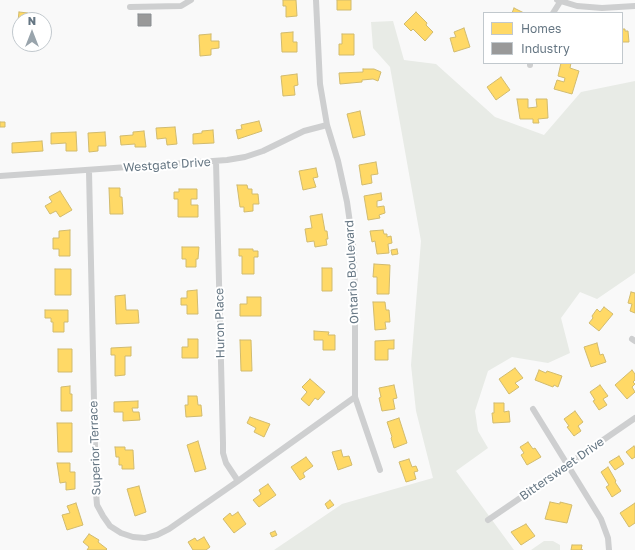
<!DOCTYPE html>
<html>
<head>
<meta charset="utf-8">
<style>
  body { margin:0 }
  #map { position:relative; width:635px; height:550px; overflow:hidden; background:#f9f9f9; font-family:"Golos Text",sans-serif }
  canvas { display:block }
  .legend { position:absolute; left:483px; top:12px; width:140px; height:52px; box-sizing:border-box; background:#fff; border:1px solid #c1c8cd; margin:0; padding:5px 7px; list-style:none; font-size:12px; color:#657683 }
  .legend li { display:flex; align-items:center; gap:8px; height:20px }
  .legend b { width:20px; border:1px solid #c1c8cd }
  .north { position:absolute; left:12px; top:12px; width:40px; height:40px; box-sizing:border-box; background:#fff; border:1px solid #c1c8cd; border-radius:50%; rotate:0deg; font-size:11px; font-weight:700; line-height:16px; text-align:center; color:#657683 }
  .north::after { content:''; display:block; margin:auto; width:14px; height:18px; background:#99a4ac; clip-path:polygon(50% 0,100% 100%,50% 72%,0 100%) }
</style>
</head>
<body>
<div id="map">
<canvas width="635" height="550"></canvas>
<ul class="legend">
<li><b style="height:11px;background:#ffd966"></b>Homes</li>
<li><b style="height:11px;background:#999"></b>Industry</li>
</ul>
<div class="north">N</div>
</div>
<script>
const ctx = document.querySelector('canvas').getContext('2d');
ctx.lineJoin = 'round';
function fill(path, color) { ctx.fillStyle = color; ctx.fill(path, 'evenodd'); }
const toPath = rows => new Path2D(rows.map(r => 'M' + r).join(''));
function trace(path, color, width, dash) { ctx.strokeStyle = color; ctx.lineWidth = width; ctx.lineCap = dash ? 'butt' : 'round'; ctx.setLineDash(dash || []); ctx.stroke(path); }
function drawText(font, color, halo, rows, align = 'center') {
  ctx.font = font + ' "Golos Text",sans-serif'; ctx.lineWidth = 4; ctx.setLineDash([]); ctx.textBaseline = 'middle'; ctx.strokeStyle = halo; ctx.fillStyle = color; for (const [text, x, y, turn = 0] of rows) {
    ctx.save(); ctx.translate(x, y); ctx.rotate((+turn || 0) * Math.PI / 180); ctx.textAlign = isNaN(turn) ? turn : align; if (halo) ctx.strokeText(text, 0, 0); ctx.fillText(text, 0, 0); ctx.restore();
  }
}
fill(toPath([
  [393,21,404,60,436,64,495,117,544,135,581,92,635,81,635,273,597,299,580,292,561,318,570,353,548,363,512,357,488,371,475,411,478,431,488,448,456,471,514,550,274,550,342,504,433,478,416,411,411,365,421,241,390,67,373,48,371,22],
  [544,541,553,541,560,545,560,550,531,550]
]), '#e8ebe6');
const homes = toPath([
  [283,0,296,0,297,16,286,17,286,6,283,6,283,0],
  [337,0,351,0,351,10,337,10,337,0],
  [514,8,524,13,512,13,514,8],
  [19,12,28,13,28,20,18,21,19,12],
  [416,12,427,23,426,25,433,32,425,41,413,29,411,31,404,24,416,12],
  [464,28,470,47,454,52,450,38,456,37,454,32,464,28],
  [622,29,625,29,625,31,628,31,629,42,622,42,622,29],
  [293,32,293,42,297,42,297,52,282,52,281,33,293,32],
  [211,34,211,41,219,41,219,48,211,49,211,55,200,56,199,35,211,34],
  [342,34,354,34,354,55,339,55,339,44,342,44,342,34],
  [561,63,571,63,570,68,579,71,572,94,554,89,557,80,564,82,565,78,558,76,561,63],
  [363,69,374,69,381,72,378,81,373,79,362,80,362,82,340,84,339,73,363,72,363,69],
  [297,74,298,85,294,86,295,95,283,96,281,76,297,74],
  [501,77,510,90,496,100,487,87,501,77],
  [517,99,528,99,528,108,537,107,536,99,547,99,548,118,538,119,539,123,533,123,533,119,520,119,517,99],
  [360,111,365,135,353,138,347,114,360,111],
  [259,121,262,131,238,139,236,130,242,129,241,125,259,121],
  [0,122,5,122,5,127,0,127,0,122],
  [175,127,177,144,167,145,166,138,157,139,156,128,175,127],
  [213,130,214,143,193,144,193,134,202,133,202,131,213,130],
  [144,131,146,147,135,147,135,144,121,145,120,136,133,135,133,132,144,131],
  [76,132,77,151,66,151,66,143,51,144,51,133,76,132],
  [105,132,106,146,98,146,98,151,89,152,88,133,105,132],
  [42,141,43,151,12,153,12,143,42,141],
  [376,162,378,174,371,175,372,183,362,185,359,165,376,162],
  [316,168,318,177,313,178,316,187,303,190,299,171,316,168],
  [237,185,247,185,248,189,252,189,252,194,258,194,259,204,253,204,253,211,244,212,244,207,240,207,237,185],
  [109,188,120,188,120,197,122,197,123,214,110,214,109,188],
  [179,189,197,189,197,199,191,199,191,205,198,205,198,217,178,217,178,199,174,199,174,192,179,192,179,189],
  [60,191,72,210,60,217,56,211,50,214,45,206,52,202,49,197,60,191],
  [381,193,382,200,377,201,377,207,384,206,385,213,379,215,380,218,368,220,364,196,381,193],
  [322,214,325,231,327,231,328,239,326,239,327,245,315,247,314,241,307,242,305,229,312,228,310,216,322,214],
  [70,230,70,256,59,256,59,249,53,249,53,238,59,238,59,231,70,230],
  [383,230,384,234,387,234,387,237,391,236,392,243,388,244,389,253,377,254,375,241,372,242,370,231,383,230],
  [182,247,199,247,198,259,196,259,196,267,186,267,186,259,182,259,182,247],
  [239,249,253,249,253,251,258,251,258,257,254,257,254,274,242,274,242,256,239,256,239,249],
  [397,249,398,254,392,255,391,250,397,249],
  [374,264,390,265,389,294,377,294,377,277,373,277,374,264],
  [322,268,332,268,332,291,322,291,322,268],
  [55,269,71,269,71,295,55,295,55,269],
  [197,290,198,314,187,314,187,305,181,305,181,298,187,298,187,291,197,290],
  [631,292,635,293,635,313,630,311,632,304,628,303,631,292],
  [125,295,126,310,138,310,139,323,116,324,115,296,125,295],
  [247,297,261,297,261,316,240,316,240,304,247,304,247,297],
  [373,302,385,302,386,310,389,310,390,322,385,322,386,329,375,330,373,302],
  [604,307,613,314,599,331,589,323,593,318,592,316,597,309,600,312,604,307],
  [45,310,68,310,68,322,64,322,64,332,53,332,53,322,51,322,51,318,45,318,45,310],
  [314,331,329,332,328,335,335,335,335,350,323,350,323,340,314,340,314,331],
  [188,339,198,339,198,358,182,358,182,347,188,347,188,339],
  [240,340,251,340,252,371,241,371,240,340],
  [394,340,394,349,388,349,388,360,375,360,375,341,394,340],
  [597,343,600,355,603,354,606,362,591,367,584,347,597,343],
  [131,347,131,356,125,356,125,375,115,376,115,355,111,355,111,348,131,347],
  [58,349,72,349,72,372,58,372,58,349],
  [515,368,523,378,515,383,519,387,509,394,499,379,515,368],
  [539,370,546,373,547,371,562,376,558,387,554,385,553,387,535,380,539,370],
  [632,370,635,374,635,380,633,382,635,384,632,387,635,392,627,399,615,385,632,370],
  [310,379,325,392,318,400,315,398,309,406,301,399,307,392,302,387,310,379],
  [394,385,397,398,393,399,395,409,382,411,379,398,381,397,379,388,394,385],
  [600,385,608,396,603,399,607,405,599,410,593,401,595,400,590,392,600,385],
  [70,386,70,394,72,394,72,411,61,411,61,387,70,386],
  [188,396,197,396,198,405,201,405,202,416,186,417,185,405,188,405,188,396],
  [138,401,138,408,132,408,133,412,139,412,140,420,123,421,123,412,114,412,114,402,138,401],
  [494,403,504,403,504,412,509,411,510,422,493,423,492,413,494,413,494,403],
  [575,411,583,422,578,426,581,431,574,436,567,427,569,426,564,419,575,411],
  [250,417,270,424,264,437,254,432,256,428,247,423,250,417],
  [399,418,407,443,394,448,391,438,392,437,387,422,399,418],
  [57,423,72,423,72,452,58,452,57,423],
  [198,441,206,469,195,472,187,445,198,441],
  [528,442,533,449,535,448,541,457,527,465,521,455,524,453,520,447,528,442],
  [634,446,635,448,635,457,632,459,626,452,634,446],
  [115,447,125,447,125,450,133,450,134,469,122,469,122,465,119,465,119,457,116,457,115,447],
  [341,450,343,457,349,456,352,465,338,470,332,452,341,450],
  [619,456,624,464,615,470,609,462,619,456],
  [306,457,313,466,303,473,305,477,300,480,291,467,306,457],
  [409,459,412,467,416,466,418,471,414,472,416,479,406,482,399,462,409,459],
  [57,463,70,463,70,472,75,472,75,489,66,490,66,482,60,483,57,463],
  [608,467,616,481,615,482,621,491,612,497,606,487,609,485,601,472,608,467],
  [268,484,276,495,259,507,253,500,261,494,259,490,268,484],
  [139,486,146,512,135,516,127,489,139,486],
  [330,500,334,505,328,509,325,504,330,500],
  [550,502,560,504,560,502,572,505,567,523,545,519,550,502],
  [76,503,83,525,67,530,62,515,70,513,67,506,76,503],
  [635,503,635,523,629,527,620,513,635,503],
  [238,512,246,524,234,533,223,519,230,513,232,516,238,512],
  [526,524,535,536,521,545,511,532,526,524],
  [275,531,277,535,272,537,270,533,275,531],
  [89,534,99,540,98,542,107,549,106,550,87,550,89,547,83,542,89,534],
  [204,537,210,547,206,550,193,550,188,542,195,538,197,541,204,537],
  [572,545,582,545,581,550,583,550,571,550,572,545]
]);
fill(homes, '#ffd966');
trace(homes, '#d1bb6f', 1);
const industry = toPath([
  [138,14,151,14,151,26,138,26,138,14]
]);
fill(industry, '#999');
trace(industry, '#898e92', 1);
trace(toPath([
  [316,0,320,84,327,125,338,161,347,202,353,244,355,286,355,397,380,470],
  [557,0,577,6,602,8,635,6],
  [130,7,181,6,191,0],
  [553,13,560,2],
  [530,63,530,65],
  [216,161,223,443,223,453,226,463,238,481],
  [89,171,96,493,97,505,103,516,110,526,121,533,133,537,145,538,157,535,169,529,238,481,355,397],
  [0,176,227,160,245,157,263,151,304,131,327,125],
  [632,339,635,341],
  [533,409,601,519,608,538,609,550],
  [488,520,551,477,567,465,635,418]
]), '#cecfd0', 6);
drawText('12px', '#657683', '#fff', [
  ["Westgate Drive",167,165,-4],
  ["Ontario Boulevard",352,272,-93],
  ["Huron Place",220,323,-91],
  ["Superior Terrace",95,448,-92],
  ["Bittersweet Drive",562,469,-35]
]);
</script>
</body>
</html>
